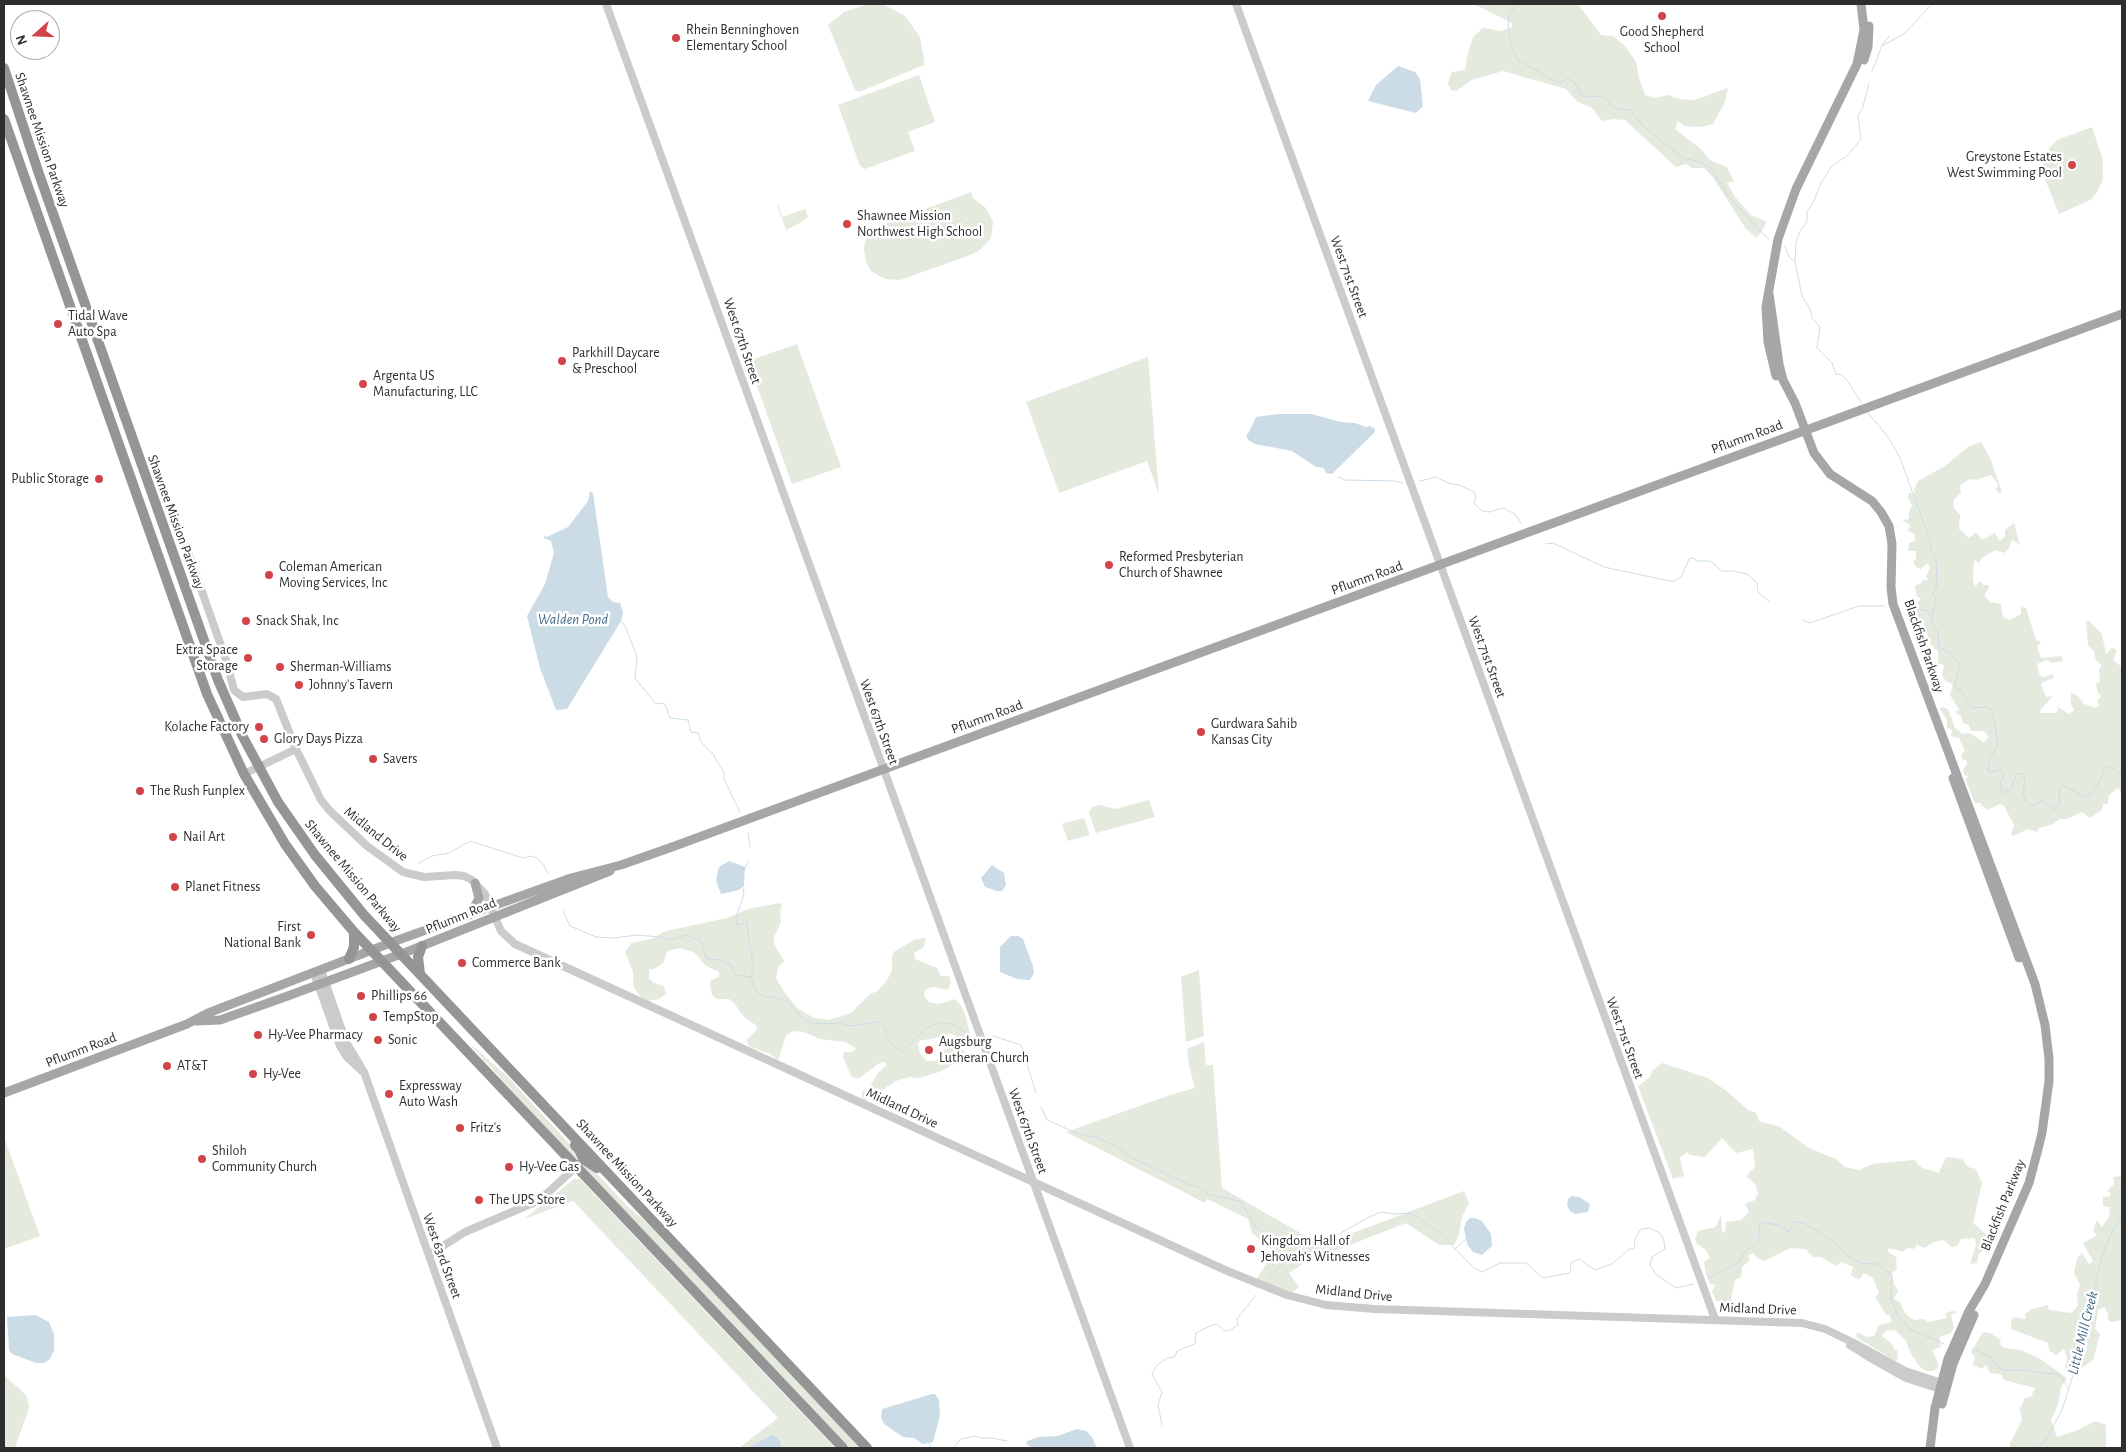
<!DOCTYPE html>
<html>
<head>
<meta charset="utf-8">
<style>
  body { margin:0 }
  #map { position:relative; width:2126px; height:1452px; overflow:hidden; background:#fff; font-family:"Alegreya Sans",sans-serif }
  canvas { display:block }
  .frame { position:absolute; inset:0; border:5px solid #2e2e2e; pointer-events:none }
  .north { position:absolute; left:10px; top:10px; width:50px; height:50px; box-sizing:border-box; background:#fff; border:1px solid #ababab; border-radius:50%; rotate:250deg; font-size:14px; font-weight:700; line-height:20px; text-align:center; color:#2e2e2e }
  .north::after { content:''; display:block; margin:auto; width:18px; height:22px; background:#d14449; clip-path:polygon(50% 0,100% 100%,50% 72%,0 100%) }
</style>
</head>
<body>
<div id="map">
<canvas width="2126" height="1452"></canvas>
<div class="frame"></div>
<div class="north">N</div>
</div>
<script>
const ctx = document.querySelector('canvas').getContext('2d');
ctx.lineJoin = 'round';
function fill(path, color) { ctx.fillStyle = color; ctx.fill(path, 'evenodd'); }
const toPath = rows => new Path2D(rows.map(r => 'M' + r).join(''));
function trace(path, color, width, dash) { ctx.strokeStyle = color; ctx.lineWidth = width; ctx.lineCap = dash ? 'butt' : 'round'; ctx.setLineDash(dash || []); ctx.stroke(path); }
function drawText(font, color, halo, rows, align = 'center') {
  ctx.font = font + ' "Alegreya Sans",sans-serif'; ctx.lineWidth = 5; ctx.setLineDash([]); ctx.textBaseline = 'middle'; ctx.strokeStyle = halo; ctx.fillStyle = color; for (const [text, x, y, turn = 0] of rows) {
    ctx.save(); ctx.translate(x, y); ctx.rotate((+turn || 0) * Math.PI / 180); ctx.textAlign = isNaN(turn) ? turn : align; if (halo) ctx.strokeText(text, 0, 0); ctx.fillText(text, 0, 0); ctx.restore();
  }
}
fill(toPath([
  [868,4,885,5,905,16,920,37,924,60,924,65,859,92,855,90,828,25,844,12],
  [1469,4,1578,4,1601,35,1613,36,1625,46,1636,62,1639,78,1645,95,1655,98,1668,95,1680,99,1694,100,1728,88,1725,102,1713,124,1700,127,1685,126,1678,121,1675,129,1702,150,1710,160,1727,167,1734,181,1727,183,1736,198,1751,215,1767,222,1757,238,1746,229,1712,176,1704,168,1692,168,1686,164,1676,167,1625,120,1613,119,1602,121,1592,108,1578,102,1566,89,1503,71,1472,80,1456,91,1451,90,1448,84,1449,79,1452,72,1465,70,1467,56,1473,37,1483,28,1501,31,1512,27,1512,23,1478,6],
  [919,75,935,122,908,132,915,151,865,169,860,166,838,105],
  [2092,127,2103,160,2103,180,2096,194,2090,200,2059,214,2043,174,2044,157,2050,147,2057,140],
  [971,192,973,198,986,208,993,222,991,238,981,249,973,254,900,280,885,279,871,271,866,262,864,248,866,238,875,228],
  [778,204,783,217,805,209,808,217,798,224,786,230,777,205],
  [797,344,841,467,792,484,748,361],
  [1148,357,1159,494,1147,461,1059,493,1026,402],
  [1981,442,1990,458,2002,492,1999,493,1996,490,1998,484,1991,475,1976,480,1970,479,1960,485,1961,493,1954,499,1953,507,1960,515,1959,529,1969,538,1976,532,1982,540,1995,533,2000,541,2005,536,2005,530,2014,523,2020,545,2012,539,2009,548,2004,553,1996,550,1983,557,1979,563,1974,560,1973,580,1975,586,1980,581,1983,585,1988,585,1989,588,1984,595,1990,602,2001,604,2003,617,2009,620,2021,614,2021,607,2026,608,2036,640,2041,642,2037,647,2041,658,2062,656,2063,661,2052,663,2047,660,2037,664,2040,676,2043,677,2053,674,2054,678,2043,682,2041,685,2046,697,2053,696,2041,709,2040,713,2057,713,2058,707,2069,714,2074,710,2071,704,2071,693,2078,696,2084,704,2096,708,2099,705,2097,701,2101,696,2098,693,2096,684,2100,681,2099,669,2102,665,2096,661,2094,651,2088,645,2086,621,2089,621,2102,634,2106,654,2112,648,2117,650,2113,660,2122,667,2122,795,2118,788,2109,795,2108,804,2103,804,2102,810,2090,818,2082,812,2067,819,2060,819,2051,825,2039,828,2037,832,2028,829,2013,836,2011,834,2014,825,2004,806,2000,804,1987,810,1980,803,1975,803,1965,779,1968,776,1964,775,1963,769,1967,764,1966,760,1963,760,1961,754,1965,751,1959,738,1951,736,1952,730,1947,728,1947,720,1940,709,1942,707,1948,709,1955,728,1963,734,1969,733,1984,742,1989,737,1984,731,1971,731,1969,725,1963,723,1961,716,1955,712,1959,710,1950,695,1953,684,1946,681,1942,675,1944,665,1938,663,1938,651,1930,644,1924,623,1909,617,1907,607,1912,605,1919,606,1918,602,1921,599,1917,596,1915,587,1916,585,1920,584,1923,580,1928,580,1926,577,1930,567,1927,563,1921,569,1916,567,1913,562,1916,559,1916,551,1908,551,1909,543,1915,541,1915,535,1907,530,1911,526,1902,520,1909,519,1909,511,1912,506,1908,497,1909,493,1915,493,1914,490,1918,481,1945,466,1968,447],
  [1149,800,1155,817,1096,833,1089,813,1092,807,1100,805,1115,809],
  [1084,818,1090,835,1068,841,1062,824],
  [780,903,782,906,780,912,781,922,774,937,774,944,784,961,778,967,776,978,784,992,797,1008,814,1018,828,1020,851,1013,870,994,878,991,887,980,892,971,892,955,895,951,916,939,926,938,924,947,914,953,915,959,937,968,941,976,949,976,951,983,948,990,934,987,929,988,925,990,924,996,929,1002,939,1004,955,999,962,1007,966,1017,972,1043,967,1044,952,1034,948,1034,932,1039,921,1040,918,1043,920,1054,927,1061,934,1061,939,1059,941,1051,951,1047,960,1048,969,1055,942,1071,920,1078,910,1077,896,1081,866,1100,862,1099,862,1092,869,1088,878,1073,886,1066,886,1063,883,1062,878,1064,858,1079,851,1076,843,1057,844,1052,853,1052,856,1048,845,1042,820,1039,804,1032,793,1031,786,1036,778,1060,770,1054,749,1046,746,1040,756,1031,757,1026,744,1017,734,1003,729,999,717,999,712,995,710,985,711,980,719,977,719,972,705,965,695,953,681,948,671,950,667,952,663,963,654,969,649,969,649,978,654,983,664,986,666,994,659,999,647,1001,640,996,633,986,633,972,625,952,631,943,651,939,666,931,727,918,748,909],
  [1199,970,1204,1036,1186,1042,1181,977],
  [1204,1042,1206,1065,1213,1065,1222,1188,1321,1245,1464,1191,1469,1203,1462,1217,1459,1235,1454,1245,1439,1245,1406,1223,1304,1263,1289,1273,1299,1287,1291,1293,1256,1280,1274,1252,1252,1233,1248,1219,1207,1199,1205,1203,1066,1132,1173,1094,1195,1088,1189,1066,1187,1049],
  [473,1046,508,1077,574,1149,577,1156,576,1160,472,1047],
  [1662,1063,1708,1078,1728,1092,1748,1110,1756,1113,1759,1121,1780,1127,1809,1148,1836,1159,1845,1167,1859,1170,1873,1164,1914,1160,1922,1168,1939,1173,1946,1157,1962,1159,1968,1167,1976,1169,1982,1183,1973,1223,1986,1234,1989,1248,1979,1253,1977,1263,1970,1264,1976,1245,1975,1238,1961,1239,1957,1246,1951,1247,1944,1240,1934,1242,1924,1248,1917,1245,1914,1249,1908,1248,1902,1252,1894,1249,1888,1249,1888,1252,1896,1257,1897,1269,1892,1273,1894,1284,1898,1291,1894,1299,1900,1302,1904,1312,1909,1317,1915,1320,1924,1319,1928,1322,1947,1318,1945,1313,1952,1311,1957,1312,1951,1315,1954,1327,1951,1333,1939,1337,1941,1347,1932,1350,1938,1363,1938,1368,1934,1371,1926,1371,1919,1366,1911,1354,1906,1341,1895,1330,1886,1331,1882,1336,1892,1344,1894,1349,1897,1350,1898,1360,1895,1361,1856,1337,1857,1332,1867,1337,1874,1336,1879,1325,1892,1322,1889,1314,1886,1315,1875,1297,1879,1293,1873,1278,1864,1273,1859,1280,1851,1275,1853,1267,1842,1262,1836,1266,1821,1257,1814,1257,1805,1249,1791,1248,1764,1261,1757,1258,1753,1253,1748,1256,1750,1260,1742,1267,1741,1277,1735,1280,1731,1299,1735,1307,1727,1310,1723,1309,1721,1301,1716,1301,1712,1291,1715,1285,1710,1284,1706,1274,1704,1262,1710,1258,1706,1250,1697,1244,1695,1239,1698,1231,1716,1227,1721,1215,1722,1233,1725,1232,1726,1222,1741,1220,1749,1212,1745,1204,1755,1200,1758,1193,1755,1184,1746,1176,1755,1167,1753,1149,1736,1153,1722,1138,1705,1157,1690,1155,1687,1152,1680,1158,1684,1176,1673,1179,1638,1086,1650,1077,1652,1071],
  [5,1140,40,1236,4,1249,4,1141],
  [585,1166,591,1167,625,1204,654,1229,862,1448,850,1448,583,1168],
  [2120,1176,2122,1181,2122,1320,2111,1322,2108,1320,2108,1314,2104,1307,2098,1310,2095,1329,2100,1334,2093,1360,2079,1370,2087,1349,2085,1343,2080,1343,2072,1366,2068,1370,2065,1369,2067,1358,2064,1349,2056,1355,2049,1350,2048,1343,2011,1329,2011,1323,2013,1317,2026,1319,2025,1314,2032,1309,2048,1305,2049,1310,2071,1313,2078,1306,2077,1294,2080,1285,2074,1273,2077,1258,2082,1253,2089,1264,2093,1261,2083,1243,2097,1235,2093,1231,2097,1220,2102,1227,2109,1217,2110,1207,2103,1206,2103,1197,2110,1196,2110,1192,2107,1191,2114,1184,2113,1177],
  [574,1179,580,1179,835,1448,782,1448,779,1438,773,1434,747,1448,739,1448,778,1418,573,1201,524,1219],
  [1983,1332,1990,1333,2001,1340,2000,1344,2004,1348,2020,1350,2039,1358,2067,1378,2061,1387,2058,1404,2051,1420,2057,1437,2078,1430,2095,1421,2106,1425,2106,1448,2010,1448,2010,1443,2022,1420,2020,1409,2025,1398,2031,1397,2035,1388,2004,1380,2001,1374,1990,1373,1986,1365,1982,1369,1973,1365,1975,1357,1971,1352],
  [4,1375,26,1395,28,1401,29,1408,15,1448,4,1448]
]), '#e4eadd');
fill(toPath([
  [1398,66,1415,72,1420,79,1423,106,1416,113,1368,101,1376,85],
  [1278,414,1311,414,1341,422,1355,423,1366,427,1370,426,1375,429,1375,432,1333,473,1330,474,1326,473,1324,468,1316,467,1292,451,1255,444,1248,440,1246,435,1248,434,1256,417],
  [590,491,593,493,608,597,613,602,620,603,623,613,621,621,567,709,556,710,540,668,527,616,545,584,554,553,551,541,544,538,544,536,547,537,568,527,588,501],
  [729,861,745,867,744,886,739,890,721,894,716,881,718,870,719,867],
  [992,865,1004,873,1006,885,1002,891,997,891,985,887,981,878],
  [1011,936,1018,936,1023,939,1033,966,1034,973,1030,980,1017,979,1000,972,1000,947],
  [1572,1196,1579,1197,1590,1204,1588,1212,1575,1214,1570,1211,1567,1206,1568,1199],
  [1470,1218,1475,1218,1482,1221,1491,1234,1492,1246,1482,1255,1473,1252,1467,1244,1464,1229,1466,1222],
  [36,1315,49,1322,54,1334,54,1350,50,1359,44,1363,36,1363,12,1354,9,1350,7,1317],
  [932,1394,935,1394,939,1400,940,1415,933,1442,923,1444,914,1438,903,1437,884,1424,881,1417,882,1409],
  [1077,1429,1086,1431,1092,1437,1097,1448,1032,1448,1026,1444,1027,1441,1039,1437,1057,1436],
  [773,1434,779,1438,782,1448,747,1448]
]), '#ccdce7');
trace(toPath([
  [1517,4,1509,15,1508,25,1511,44,1517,59,1558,83,1568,79,1573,81,1579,89,1580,95,1588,97,1605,96,1612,106,1618,109,1630,110,1644,127,1683,158,1700,162,1710,167,1727,194,1763,234,1769,239],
  [1882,45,1889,36],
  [1872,71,1882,46,1905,33,1931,5],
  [1785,246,1789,257,1795,262],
  [1862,404,1849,383,1842,375,1836,374,1832,363,1817,348,1820,327,1812,318,1810,309,1802,296,1795,262,1796,242,1800,231,1807,222,1807,212,1813,203,1821,183,1832,166,1848,155,1861,139,1858,115,1862,110,1869,84],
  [1867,412,1889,438,1900,458,1930,540,1930,548,1936,557,1937,585,1933,593,1936,600,1931,621,1938,633,1939,647,1950,652,1960,664,1954,687,1962,691,1971,708,1987,707,1993,712,1998,744,1989,760,1988,771,1994,772,2000,769,2004,775,2000,783,2002,793,2012,788,2016,774,2022,773,2025,781,2023,792,2025,801,2031,806,2041,801,2055,809,2060,804,2059,792,2061,786,2068,787,2084,797,2092,793,2101,780,2103,769,2111,766,2120,774,2122,773],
  [1338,477,1345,480,1395,481,1402,483],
  [1420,481,1436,477,1448,483,1459,485,1474,492,1476,496,1474,503,1482,511,1490,512,1503,508,1515,514,1522,524],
  [1546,544,1553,543,1604,567,1670,581,1675,581,1682,576,1689,559,1693,558,1697,561,1710,561,1722,571,1733,571,1747,574,1757,583,1758,592,1762,596,1769,601],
  [1906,609,1926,610,1932,617],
  [1803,620,1810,623,1859,606,1884,606],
  [621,621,625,626,637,656,635,678,655,703,665,704,670,718,688,720,691,732,698,733,701,742,713,754,724,773,724,779,740,812],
  [748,833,750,847],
  [419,863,432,856,449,853,470,841,523,858,531,856,537,858,544,865,548,874],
  [744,870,749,861],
  [743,888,744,894,736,917,737,925,747,922,748,936,754,968,751,977,756,991,764,997,774,997,788,1002,802,1018,812,1024,840,1023,851,1026,880,1022,886,1028,886,1038,895,1048,903,1052,928,1027,940,1022,952,1024,964,1031,970,1040],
  [563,911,570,926,596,937,613,938,638,935,659,937,671,940,686,935,700,940,707,959,719,960,731,965,736,975,751,977],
  [993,1036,1021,1045,1036,1093],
  [1041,1107,1047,1120,1079,1134,1098,1138,1121,1149,1127,1155,1187,1184,1198,1187,1210,1195,1240,1201,1256,1227,1267,1237,1276,1236,1287,1238,1307,1253,1313,1252,1319,1243,1326,1239,1332,1238,1367,1218,1381,1212,1394,1214,1411,1213,1441,1234,1474,1268,1482,1272,1500,1263,1526,1263,1543,1278,1570,1273,1571,1263,1579,1259,1595,1270,1612,1264,1629,1249,1634,1249,1635,1239,1641,1229,1650,1228,1660,1233,1664,1241,1665,1249,1652,1257,1650,1266,1657,1275,1676,1288,1693,1284],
  [1454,1250,1466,1239],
  [1269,1277,1282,1264,1299,1259,1307,1253],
  [1708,1278,1740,1262,1744,1253,1758,1242,1760,1222,1778,1225,1789,1232,1794,1222,1804,1223,1829,1238,1850,1258,1862,1263,1877,1264,1889,1272,1892,1278,1891,1298,1897,1314,1910,1329,1944,1344],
  [1972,1349,1990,1356,1996,1366,2003,1370,2026,1370,2041,1373,2056,1374,2062,1378,2068,1388],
  [1162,1425,1158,1405,1162,1392,1152,1374,1157,1365,1167,1358,1175,1357,1177,1351,1195,1344,1196,1333,1212,1325,1217,1324,1224,1331,1230,1330,1238,1325,1237,1319,1256,1295],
  [929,1443,931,1448],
  [953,1448,961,1439,975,1436,981,1438,992,1438,1007,1441],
  [2037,1448,2045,1441,2062,1410,2080,1353,2102,1256,2111,1234,2122,1215]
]), '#ccdce7', 1);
trace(toPath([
  [606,4,1130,1448],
  [1236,4,1715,1319],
  [186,546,226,660,234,690,243,697,267,694,276,699,296,749,321,800,330,811,367,846,403,872,424,877,455,875,464,876,472,880,485,894,501,931,515,944,1225,1270,1287,1295,1326,1305,1375,1309,1802,1323,1825,1329,1854,1343,1905,1371,1942,1383,1945,1386],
  [244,774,296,749],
  [321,970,346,1042,364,1072,497,1448],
  [314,973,340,1046,347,1057,362,1071],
  [429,1255,465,1232,540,1200,580,1163],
  [1850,1345,1869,1357,1906,1378,1940,1389,1945,1388]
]), '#cbcbcb', 8);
trace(toPath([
  [1864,60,1868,47,1869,26],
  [1769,294,1779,364,1783,380,1795,403,1814,453,1830,474,1872,501,1881,512,1889,526,1892,544,1891,587,1893,604,2035,984,2045,1025,2049,1059,2049,1081,2042,1133,2037,1153,2029,1183,1985,1284,1969,1311,1948,1359,1935,1408,1930,1448],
  [1776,376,1768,342,1766,307,1778,239,1796,189,1857,64,1864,30,1861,4],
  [1953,778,2019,958],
  [470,915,479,898,475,883],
  [196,1021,220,1020,285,997,409,951,610,871],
  [4,1093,187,1024,208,1013,398,940,571,878,621,865,672,847,2122,314],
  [1942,1404,1953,1364,1974,1315]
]), '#a6a6a6', 9);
trace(toPath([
  [4,68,39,174,218,680,243,737,278,802,315,855,364,915,867,1448],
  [4,119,207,694,244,774,285,844,315,886,354,932,843,1448],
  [349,959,354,947,354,932],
  [420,974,418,957,422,946],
  [575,1145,580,1151,583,1159,597,1168]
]), '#959595', 10);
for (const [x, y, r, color] of [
  [1662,16,5,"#d14449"],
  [676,38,5,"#d14449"],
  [2072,165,5,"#d14449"],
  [847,224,5,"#d14449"],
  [58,324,5,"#d14449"],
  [562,361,5,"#d14449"],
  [363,384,5,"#d14449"],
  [99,479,5,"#d14449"],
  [1109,565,5,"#d14449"],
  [269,575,5,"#d14449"],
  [246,621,5,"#d14449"],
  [248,658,5,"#d14449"],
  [280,667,5,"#d14449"],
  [299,685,5,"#d14449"],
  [259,727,5,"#d14449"],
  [1201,732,5,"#d14449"],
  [264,739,5,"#d14449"],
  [373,759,5,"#d14449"],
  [140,791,5,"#d14449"],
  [173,837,5,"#d14449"],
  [175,887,5,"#d14449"],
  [311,935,5,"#d14449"],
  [462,963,5,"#d14449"],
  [361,996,5,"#d14449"],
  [373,1017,5,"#d14449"],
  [258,1035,5,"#d14449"],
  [378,1040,5,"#d14449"],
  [929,1050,5,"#d14449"],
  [167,1066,5,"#d14449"],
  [253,1074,5,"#d14449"],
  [389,1094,5,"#d14449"],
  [460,1128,5,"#d14449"],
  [202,1159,5,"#d14449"],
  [509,1167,5,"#d14449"],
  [479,1200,5,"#d14449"],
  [1251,1249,5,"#d14449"]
]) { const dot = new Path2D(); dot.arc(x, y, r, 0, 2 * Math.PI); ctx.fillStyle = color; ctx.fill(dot); trace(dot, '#fff', 2); }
drawText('14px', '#2e2e2e', '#fff', [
  ["Rhein Benninghoven",686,30],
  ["Elementary School",686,46],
  ["Good Shepherd",1662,32,"center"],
  ["School",1662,48,"center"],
  ["Greystone Estates",2062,157,"right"],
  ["West Swimming Pool",2062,173,"right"],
  ["Shawnee Mission",857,216],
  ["Northwest High School",857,232],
  ["Tidal Wave",68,316],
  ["Auto Spa",68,332],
  ["Parkhill Daycare",572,353],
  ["& Preschool",572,369],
  ["Argenta US",373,376],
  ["Manufacturing, LLC",373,392],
  ["Public Storage",89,479,"right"],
  ["Reformed Presbyterian",1119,557],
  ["Church of Shawnee",1119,573],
  ["Coleman American",279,567],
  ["Moving Services, Inc",279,583],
  ["Snack Shak, Inc",256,621],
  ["Extra Space",238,650,"right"],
  ["Storage",238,666,"right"],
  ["Sherman-Williams",290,667],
  ["Johnny's Tavern",309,685],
  ["Gurdwara Sahib",1211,724],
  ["Kansas City",1211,740],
  ["Kolache Factory",249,727,"right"],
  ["Glory Days Pizza",274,739],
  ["Savers",383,759],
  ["The Rush Funplex",150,791],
  ["Nail Art",183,837],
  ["Planet Fitness",185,887],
  ["First",301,927,"right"],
  ["National Bank",301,943,"right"],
  ["Commerce Bank",472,963],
  ["Phillips 66",371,996],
  ["TempStop",383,1017],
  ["Hy-Vee Pharmacy",268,1035],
  ["Sonic",388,1040],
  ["Augsburg",939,1042],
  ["Lutheran Church",939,1058],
  ["AT&T",177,1066],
  ["Hy-Vee",263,1074],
  ["Expressway",399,1086],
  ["Auto Wash",399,1102],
  ["Fritz's",470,1128],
  ["Shiloh",212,1151],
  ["Community Church",212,1167],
  ["Hy-Vee Gas",519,1167],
  ["The UPS Store",489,1200],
  ["Kingdom Hall of",1261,1241],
  ["Jehovah's Witnesses",1261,1257]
], 'left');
drawText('14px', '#2e2e2e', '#fff', [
  ["Shawnee Mission Parkway",42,140,71],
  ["West 71st Street",1349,277,70],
  ["West 67th Street",742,341,71],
  ["Pflumm Road",1747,437,-20],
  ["Shawnee Mission Parkway",176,522,70],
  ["Pflumm Road",1367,578,-20],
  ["Blackfish Parkway",1924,646,71],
  ["West 71st Street",1487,657,70],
  ["Pflumm Road",987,717,-20],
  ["West 67th Street",879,722,70],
  ["Midland Drive",376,834,39],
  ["Shawnee Mission Parkway",353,876,50],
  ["Pflumm Road",461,916,-22],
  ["West 71st Street",1625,1038,70],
  ["Pflumm Road",81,1050,-21],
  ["Midland Drive",902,1108,25],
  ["West 67th Street",1028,1131,70],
  ["Shawnee Mission Parkway",627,1173,47],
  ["Blackfish Parkway",2003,1205,-68],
  ["West 63rd Street",442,1256,70],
  ["Midland Drive",1354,1293,6],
  ["Midland Drive",1758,1309,2]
]);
drawText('italic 15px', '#456b87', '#fff', [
  ["Walden Pond",573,619],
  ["Little Mill Creek",2083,1333,-76]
]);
</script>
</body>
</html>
